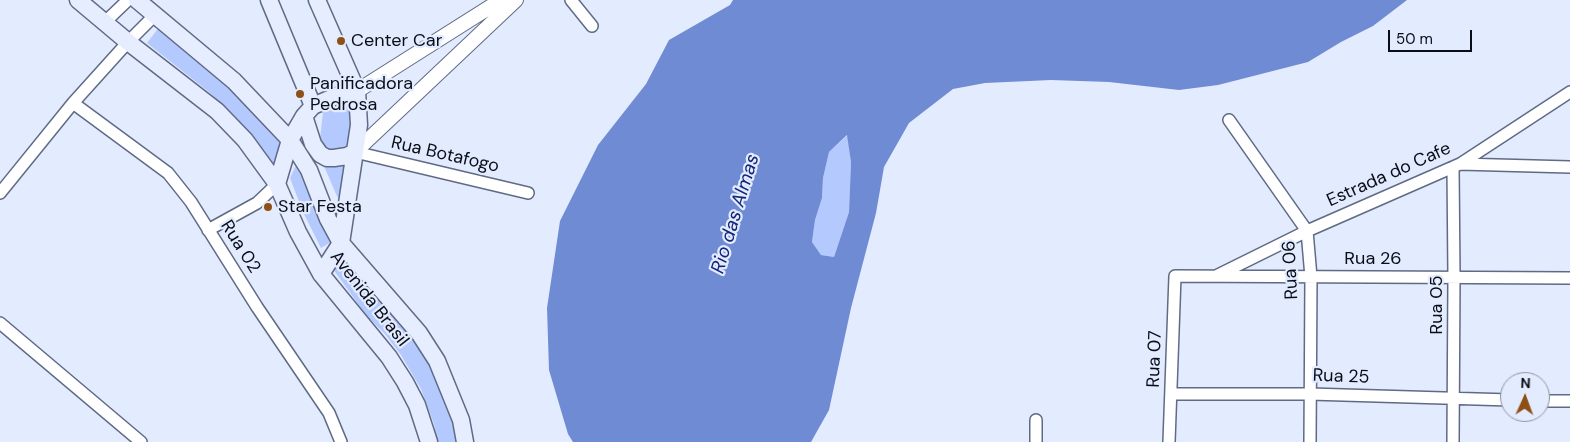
<!DOCTYPE html>
<html>
<head>
<meta charset="utf-8">
<style>
  body { margin:0 }
  #map { position:relative; width:1570px; height:442px; overflow:hidden; background:#e3ebfe; font-family:"DM Sans",sans-serif }
  canvas { display:block }
  .north { position:absolute; left:1500px; top:372px; width:50px; height:50px; box-sizing:border-box; background:#e3ebfe; border:1px solid #8c92a2; border-radius:50%; rotate:2deg; font-size:14px; font-weight:700; line-height:20px; text-align:center; color:#090d17 }
  .north::after { content:''; display:block; margin:auto; width:18px; height:22px; background:#8e5015; clip-path:polygon(50% 0,100% 100%,50% 72%,0 100%) }
  .scale { position:absolute; left:1388px; top:30px; width:84px; height:22px; box-sizing:border-box; border:2px solid #090d17; border-top:0; padding-left:6px; font-size:15px; line-height:18px; white-space:nowrap; color:#090d17; -webkit-text-stroke:4px #e3ebfe; paint-order:stroke }
</style>
</head>
<body>
<div id="map">
<canvas width="1570" height="442"></canvas>
<div class="north">N</div>
<div class="scale">50 m</div>
</div>
<script>
const ctx = document.querySelector('canvas').getContext('2d');
ctx.lineJoin = 'round';
function fill(path, color) { ctx.fillStyle = color; ctx.fill(path, 'evenodd'); }
const toPath = rows => new Path2D(rows.map(r => 'M' + r).join(''));
function trace(path, color, width, dash) { ctx.strokeStyle = color; ctx.lineWidth = width; ctx.lineCap = dash ? 'butt' : 'round'; ctx.setLineDash(dash || []); ctx.stroke(path); }
function drawText(font, color, halo, rows, align = 'center') {
  ctx.font = font + ' "DM Sans",sans-serif'; ctx.lineWidth = 4.5; ctx.setLineDash([]); ctx.textBaseline = 'middle'; ctx.strokeStyle = halo; ctx.fillStyle = color; for (const [text, x, y, turn = 0] of rows) {
    ctx.save(); ctx.translate(x, y); ctx.rotate((+turn || 0) * Math.PI / 180); ctx.textAlign = isNaN(turn) ? turn : align; if (halo) ctx.strokeText(text, 0, 0); ctx.fillText(text, 0, 0); ctx.restore();
  }
}
fill(toPath([
  [160,26,229,81,287,142,277,174,237,120,209,92,147,43],
  [345,100,354,103,347,152,331,157,319,148,324,103],
  [848,135,851,162,849,212,834,257,821,255,812,242,815,220,822,198,823,178,829,152],
  [351,158,344,207,336,194,321,159],
  [298,161,336,239,321,248,303,212,290,178],
  [349,256,420,341,448,401,459,442,437,442,434,424,421,389,401,355,385,334,366,315,333,269]
]), '#b4c9fd');
fill(toPath([
  [733,0,1407,0,1373,26,1341,42,1308,62,1218,85,1179,90,1109,82,1051,80,985,83,953,89,909,123,884,167,876,213,851,308,829,410,811,442,573,442,568,434,549,370,547,308,560,221,598,145,646,84,669,40,730,5],
  [847,135,851,162,849,212,834,257,821,255,812,242,815,220,822,198,823,178,829,152]
]), '#6f8bd4');
const minor = toPath([
  [571,0,592,26],
  [105,22,128,0],
  [73,103,168,173,191,202,257,307,329,413,341,442],
  [1229,120,1307,231,1311,277,1310,442],
  [355,152,528,193],
  [1460,164,1570,167],
  [1453,167,1454,277,1453,442],
  [0,193,73,103,128,42,154,16],
  [208,230,257,203,277,184],
  [1218,275,1307,231,1460,164,1570,92],
  [0,323,141,442],
  [1171,394,1310,394,1510,400],
  [1540,401,1570,401],
  [1036,442,1036,420],
  [1169,442,1175,276,1570,278]
]);
const tertiary = toPath([
  [357,91,501,0],
  [355,152,516,0]
]);
const secondary = toPath([
  [78,0,128,42,217,111,245,140,277,184,298,232,321,274,389,357,405,382,417,405,429,442],
  [137,0,234,81,290,140,309,170,328,219,341,243,419,333,437,361,461,420,465,442],
  [269,0,313,106],
  [317,0,357,91,359,125,341,243,321,274],
  [304,116,313,144,320,154,327,158,334,158,347,156,355,152],
  [277,184,290,140,304,116,313,106,336,96,357,91]
]);
trace(minor, '#5f6a85', 14);
trace(tertiary, '#5f6a85', 16);
trace(secondary, '#5f6a85', 19);
trace(minor, '#fff', 11);
trace(tertiary, '#fff', 14);
trace(secondary, '#e6edfe', 16);
for (const [x, y, r, color] of [
  [341,41,5,"#8e5015"],
  [300,94,5,"#8e5015"],
  [268,207,5,"#8e5015"]
]) { const dot = new Path2D(); dot.arc(x, y, r, 0, 2 * Math.PI); ctx.fillStyle = color; ctx.fill(dot); trace(dot, '#e3ebfe', 2); }
drawText('18px', '#090d17', '#e3ebfe', [
  ["Center Car",351,41],
  ["Panificadora",310,84],
  ["Pedrosa",310,105],
  ["Star Festa",278,207]
], 'left');
drawText('18px', '#090d17', '#e3ebfe', [
  ["Rua Botafogo",445,155,13],
  ["Estrada do Cafe",1389,175,-24],
  ["Rua 02",240,247,58],
  ["Rua 26",1373,259],
  ["Rua 06",1291,270,-93],
  ["Avenida Brasil",369,299,52],
  ["Rua 05",1437,305,-90],
  ["Rua 07",1155,359,-88],
  ["Rua 25",1341,377,2]
]);
drawText('italic 19px', '#142479', '#e3ebfe', [
  ["Rio das Almas",736,214,-73]
]);
</script>
</body>
</html>
